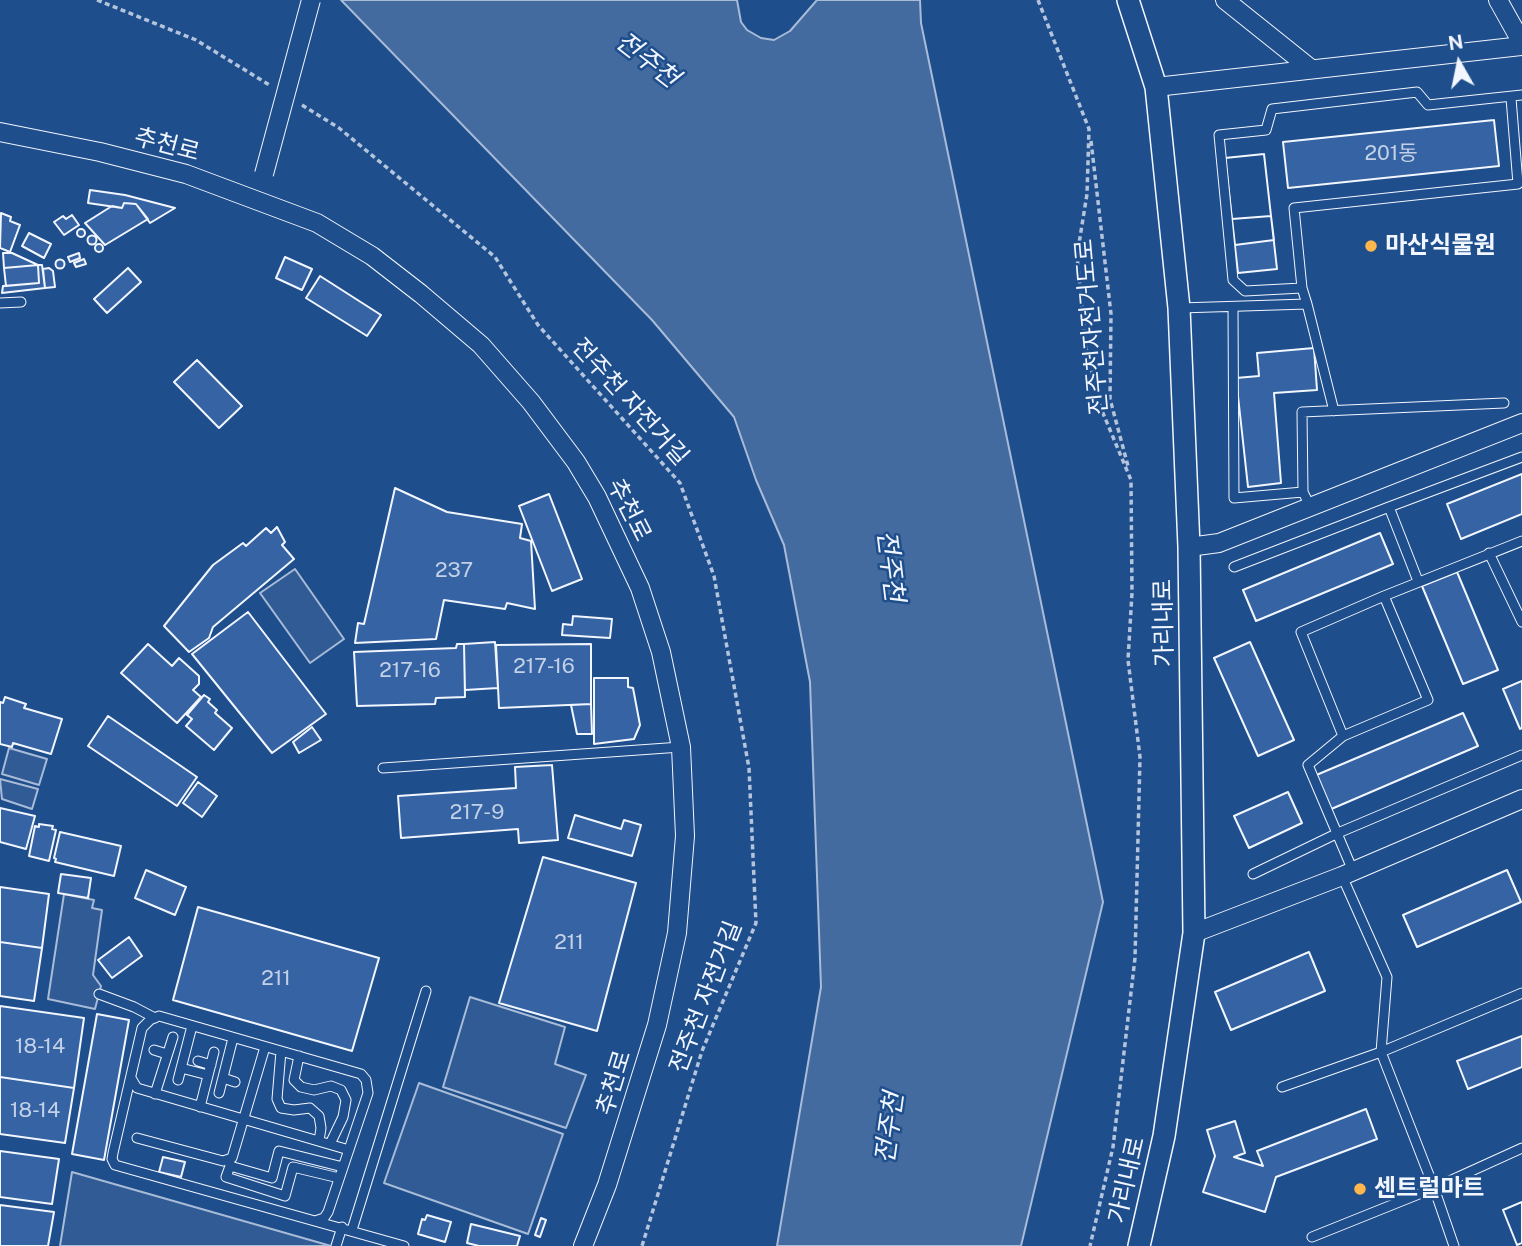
<!DOCTYPE html>
<html>
<head>
<meta charset="utf-8">
<style>
  body { margin:0 }
  #map { position:relative; width:1522px; height:1246px; overflow:hidden; background:#1f4e8c; font-family:"Public Sans",sans-serif }
  canvas { display:block }
  .north { position:absolute; left:1424px; top:28px; width:70px; height:70px; -webkit-text-stroke:5px #1f4e8c; paint-order:stroke; rotate:351deg; font-size:19px; font-weight:700; line-height:28px; text-align:center; color:#f2f6ff }
  .north::after { content:''; display:block; margin:auto; width:24px; height:32px; background:#f2f6ff; clip-path:polygon(50% 0,100% 100%,50% 72%,0 100%) }
</style>
</head>
<body>
<div id="map">
<canvas width="1522" height="1246"></canvas>
<div class="north">N</div>
</div>
<script>
const ctx = document.querySelector('canvas').getContext('2d');
ctx.lineJoin = 'round';
function fill(path, color) { ctx.fillStyle = color; ctx.fill(path, 'evenodd'); }
const toPath = rows => new Path2D(rows.map(r => 'M' + r).join(''));
function trace(path, color, width, dash) { ctx.strokeStyle = color; ctx.lineWidth = width; ctx.lineCap = dash ? 'butt' : 'round'; ctx.setLineDash(dash || []); ctx.stroke(path); }
function drawText(font, color, halo, rows, align = 'center') {
  ctx.font = font + ' "Public Sans","Noto Sans KR",sans-serif'; ctx.lineWidth = 5; ctx.setLineDash([]); ctx.textBaseline = 'middle'; ctx.strokeStyle = halo; ctx.fillStyle = color; for (const [text, x, y, turn = 0] of rows) {
    ctx.save(); ctx.translate(x, y); ctx.rotate((+turn || 0) * Math.PI / 180); ctx.textAlign = isNaN(turn) ? turn : align; if (halo) ctx.strokeText(text, 0, 0); ctx.fillText(text, 0, 0); ctx.restore();
  }
}
const built = toPath([
  [295,569,344,639,310,663,260,593,295,569],
  [9,748,47,759,39,785,2,774,9,748],
  [0,779,38,789,32,809,2,799,0,779],
  [64,894,94,900,92,908,102,910,93,975,101,986,95,1009,48,999,64,894],
  [470,997,565,1027,555,1064,586,1075,566,1128,443,1087,470,997],
  [419,1083,563,1134,528,1234,384,1183,419,1083],
  [72,1172,331,1246,60,1246,72,1172]
]);
fill(built, '#305b95');
trace(built, '#a8bbd7', 2);
const water = toPath([
  [341,0,737,0,741,22,747,30,761,38,774,40,790,31,817,0,920,0,921,23,1103,902,1021,1246,777,1246,821,987,810,682,784,545,756,480,734,417,652,320,341,0]
]);
fill(water, '#446ba0');
trace(water, '#a8bbd7', 2);
const building = toPath([
  [1494,120,1499,166,1288,188,1283,142,1494,120],
  [1264,154,1277,269,1238,273,1225,158,1264,154],
  [1264,154,1271,216,1232,219,1225,158,1264,154],
  [90,190,125,195,175,208,150,223,136,204,124,203,122,208,88,203,90,190],
  [124,203,136,204,148,219,105,245,85,223,112,206,122,208,124,203],
  [1,213,11,217,10,221,20,225,10,252,0,248,1,213],
  [72,215,79,225,64,235,54,222,63,216,66,219,72,215],
  [1271,216,1274,240,1235,245,1232,219,1271,216],
  '77 233a4 4 0 1 1 8 0a4 4 0 1 1-8 0Z',
  [29,233,51,244,44,258,22,246,29,233],
  '87.5 240a4.5 4.5 0 1 1 9 0a4.5 4.5 0 1 1-9 0Z',
  '95 248a4 4 0 1 1 8 0a4 4 0 1 1-8 0Z',
  [3,253,12,253,38,265,4,268,3,253],
  [79,253,80,258,70,262,68,257,79,253],
  [285,257,312,269,302,290,276,278,285,257],
  [84,259,86,264,76,267,74,263,84,259],
  '55.5 264a4.5 4.5 0 1 1 9 0a4.5 4.5 0 1 1-9 0Z',
  [38,265,39,283,6,286,4,268,38,265],
  [38,265,42,265,45,288,2,293,3,286,39,283,38,265],
  [49,268,53,271,55,287,45,288,43,269,49,268],
  [128,268,141,282,107,313,94,299,128,268],
  [320,276,381,315,367,336,306,298,320,276],
  [1314,348,1317,390,1274,393,1281,483,1248,487,1236,378,1259,376,1257,353,1314,348],
  [197,360,242,406,219,428,174,382,197,360],
  [1522,474,1522,514,1461,539,1447,504,1522,474],
  [395,488,447,512,522,524,520,538,531,541,535,609,507,603,505,609,444,600,436,639,355,643,358,623,364,624,395,488],
  [549,494,582,579,552,591,519,506,549,494],
  [277,527,285,542,282,545,294,559,213,627,209,638,189,652,164,626,213,565,243,543,246,546,266,528,271,533,277,527],
  [1380,533,1393,564,1256,621,1243,590,1380,533],
  [1457,572,1498,670,1463,684,1422,586,1457,572],
  [248,612,326,714,272,753,192,654,248,612],
  [573,616,612,619,610,638,562,635,563,624,572,625,573,616],
  [495,642,498,688,465,690,464,644,495,642],
  [1250,642,1294,740,1258,756,1214,658,1250,642],
  [148,644,172,666,179,658,199,676,199,684,193,690,201,697,177,723,121,673,148,644],
  [457,644,464,644,465,697,436,698,435,704,357,706,354,652,456,648,457,644],
  [591,644,591,704,499,708,496,645,591,644],
  [594,678,628,678,628,687,633,688,640,725,634,739,594,744,594,678],
  [1522,681,1522,728,1520,729,1503,689,1522,681],
  [204,695,210,699,208,702,217,710,215,713,232,728,214,750,186,726,192,719,187,715,204,695],
  [5,697,26,704,24,708,62,719,51,754,13,743,12,747,0,744,0,702,3,703,5,697],
  [591,704,592,734,577,734,571,705,591,704],
  [1463,713,1478,746,1329,810,1314,776,1463,713],
  [108,716,197,777,177,806,88,746,108,716],
  [312,727,321,740,299,753,293,742,312,727],
  [552,765,558,840,519,843,518,829,401,838,398,796,516,788,515,767,552,765],
  [198,782,217,796,202,817,183,803,198,782],
  [1288,792,1302,823,1249,848,1234,816,1288,792],
  [0,808,35,816,26,849,0,842,0,808],
  [575,815,621,829,624,820,641,825,632,856,568,838,575,815],
  [39,824,53,826,52,829,56,830,49,861,29,856,35,826,39,827,39,824],
  [60,832,121,846,114,876,55,862,56,859,54,858,60,832],
  [543,857,636,883,597,1031,499,1003,543,857],
  [146,870,186,887,175,915,135,898,146,870],
  [1507,870,1521,902,1417,947,1403,915,1507,870],
  [61,874,91,878,88,898,58,893,61,874],
  [0,887,49,894,42,948,0,942,0,887],
  [198,907,379,958,352,1051,173,1000,198,907],
  [129,937,142,956,112,978,98,960,129,937],
  [0,942,42,948,34,1001,0,996,0,942],
  [1309,952,1325,991,1231,1030,1215,992,1309,952],
  [0,1006,84,1018,74,1088,0,1077,0,1006],
  [97,1014,129,1020,104,1160,72,1154,97,1014],
  [1522,1036,1522,1067,1468,1089,1457,1061,1522,1036],
  [0,1077,74,1088,65,1143,0,1134,0,1077],
  [1366,1109,1377,1139,1276,1177,1265,1212,1203,1192,1215,1156,1207,1130,1235,1121,1245,1153,1234,1157,1263,1166,1257,1151,1366,1109],
  [0,1151,59,1159,52,1204,0,1197,0,1151],
  [163,1157,185,1162,181,1177,159,1172,163,1157],
  [1522,1202,1522,1243,1517,1245,1503,1210,1522,1202],
  [1522,1202,1522,1243,1517,1245,1503,1210,1522,1202],
  [0,1205,54,1212,48,1246,0,1246,0,1205],
  [427,1215,451,1222,445,1242,418,1234,422,1219,425,1220,427,1215],
  [541,1218,546,1220,540,1237,535,1235,541,1218],
  [471,1224,520,1236,517,1246,479,1246,467,1243,471,1224]
]);
fill(building, '#3563a3');
trace(building, '#f2f6ff', 2);
const service = toPath([
  [1302,288,1245,291,1233,280,1219,135,1266,130,1272,109,1417,92,1428,105,1522,95],
  [0,303,21,302],
  [1307,304,1334,411],
  [1180,308,1307,304,1302,288,1294,208,1518,184,1511,98],
  [1233,308,1234,498,1303,492],
  [1389,507,1522,457],
  [1311,508,1303,492,1302,412,1504,403],
  [1489,553,1522,622],
  [1234,567,1389,507,1418,581],
  [1343,736,1301,632,1384,596],
  [383,768,681,747],
  [1353,871,1308,765,1343,736,1428,700,1384,596,1522,541],
  [1253,874,1338,833,1522,755],
  [1342,876,1387,977,1381,1052,1434,1188,1454,1246],
  [99,994,134,1007,155,1018],
  [154,1050,167,1054],
  [281,1051,277,1099,281,1108,294,1110,310,1108,319,1116,321,1128,319,1141],
  [299,1056,294,1080,301,1087,314,1090,331,1086,341,1090,346,1100,343,1117,330,1144],
  [198,1061,211,1065],
  [181,1068,208,1075],
  [131,1078,137,1088,349,1150],
  [223,1078,235,1082],
  [178,1080,192,1026],
  [1282,1087,1381,1052,1522,993],
  [219,1093,233,1038],
  [155,1094,173,1037],
  [200,1107,214,1052],
  [137,1138,223,1161,232,1158,265,1047],
  [230,1163,230,1166,272,1178,279,1151,343,1167],
  [230,1166,226,1177,285,1196,293,1167,339,1178],
  [315,1221,324,1218,328,1212,368,1093,366,1080,361,1074,159,1016,150,1020,142,1028,113,1153,112,1159,115,1165,404,1246],
  [352,1230,426,991],
  [1312,1237,1434,1188,1522,1148],
  [336,1246,342,1227]
]);
const minor = toPath([
  [1225,0,1310,68],
  [1498,0,1522,43],
  [1156,87,1522,46],
  [0,132,100,152,186,174,317,223,372,256,421,294,481,345,531,402,576,462,597,497,640,588,661,652,681,747,685,836,677,933,657,1025,607,1185,583,1246],
  [1189,547,1219,543,1522,423],
  [1194,933,1342,876,1522,799]
]);
const tertiary = toPath([
  [1128,0,1156,87,1179,308,1189,547,1194,933,1164,1136,1139,1246]
]);
trace(service, '#f2f6ff', 11);
trace(minor, '#f2f6ff', 20);
trace(tertiary, '#f2f6ff', 24);
trace(toPath([
  [97,0,196,40,271,86],
  [1038,0,1089,129,1087,194,1077,256,1083,318,1086,348,1100,406,1131,480,1132,593,1128,660,1140,757,1135,958,1113,1147,1090,1246],
  [302,105,339,128,495,257,538,325,680,483,714,576,749,768,756,923,702,1051,642,1246],
  [1091,141,1111,314,1110,399,1128,466]
]), '#b3c4dc', 3.5, [5, 3.5]);
trace(service, '#1f4e8c', 9);
trace(minor, '#1f4e8c', 18);
trace(tertiary, '#1f4e8c', 21);
const minorBridge = toPath([
  [264,174,311,0]
]);
trace(minorBridge, '#f2f6ff', 20, []);
trace(minorBridge, '#1f4e8c', 18);
for (const [x, y, r, color] of [
  [1371,246,7,"#ffb74d"],
  [1360,1189,7,"#ffb74d"]
]) { const dot = new Path2D(); dot.arc(x, y, r, 0, 2 * Math.PI); ctx.fillStyle = color; ctx.fill(dot); trace(dot, '#1f4e8c', 2.5); }
drawText('21px', '#c3d1e8', null, [
  ["201동",1391,154],
  ["237",454,571],
  ["217-16",544,667],
  ["217-16",410,671],
  ["217-9",477,813],
  ["211",569,943],
  ["211",276,979],
  ["18-14",40,1047],
  ["18-14",35,1111]
]);
drawText('24px', '#f2f6ff', '#1f4e8c', [
  ["추천로",167,145,15],
  ["전주천자전거도로",1092,327,-95],
  ["전주천 자전거길",630,402,48],
  ["추천로",629,510,63],
  ["가리내로",1164,623,-91],
  ["전주천 자전거길",706,997,-69],
  ["추천로",614,1083,-73],
  ["가리내로",1127,1180,-77]
]);
drawText('bold 24px', '#f2f6ff', '#1f4e8c', [
  ["마산식물원",1385,246],
  ["센트럴마트",1374,1189]
], 'left');
drawText('italic 26px', '#f2f6ff', '#1f4e8c', [
  ["전주천",647,60,38],
  ["전주천",890,566,83],
  ["전주천",890,1128,-82]
]);
</script>
</body>
</html>
